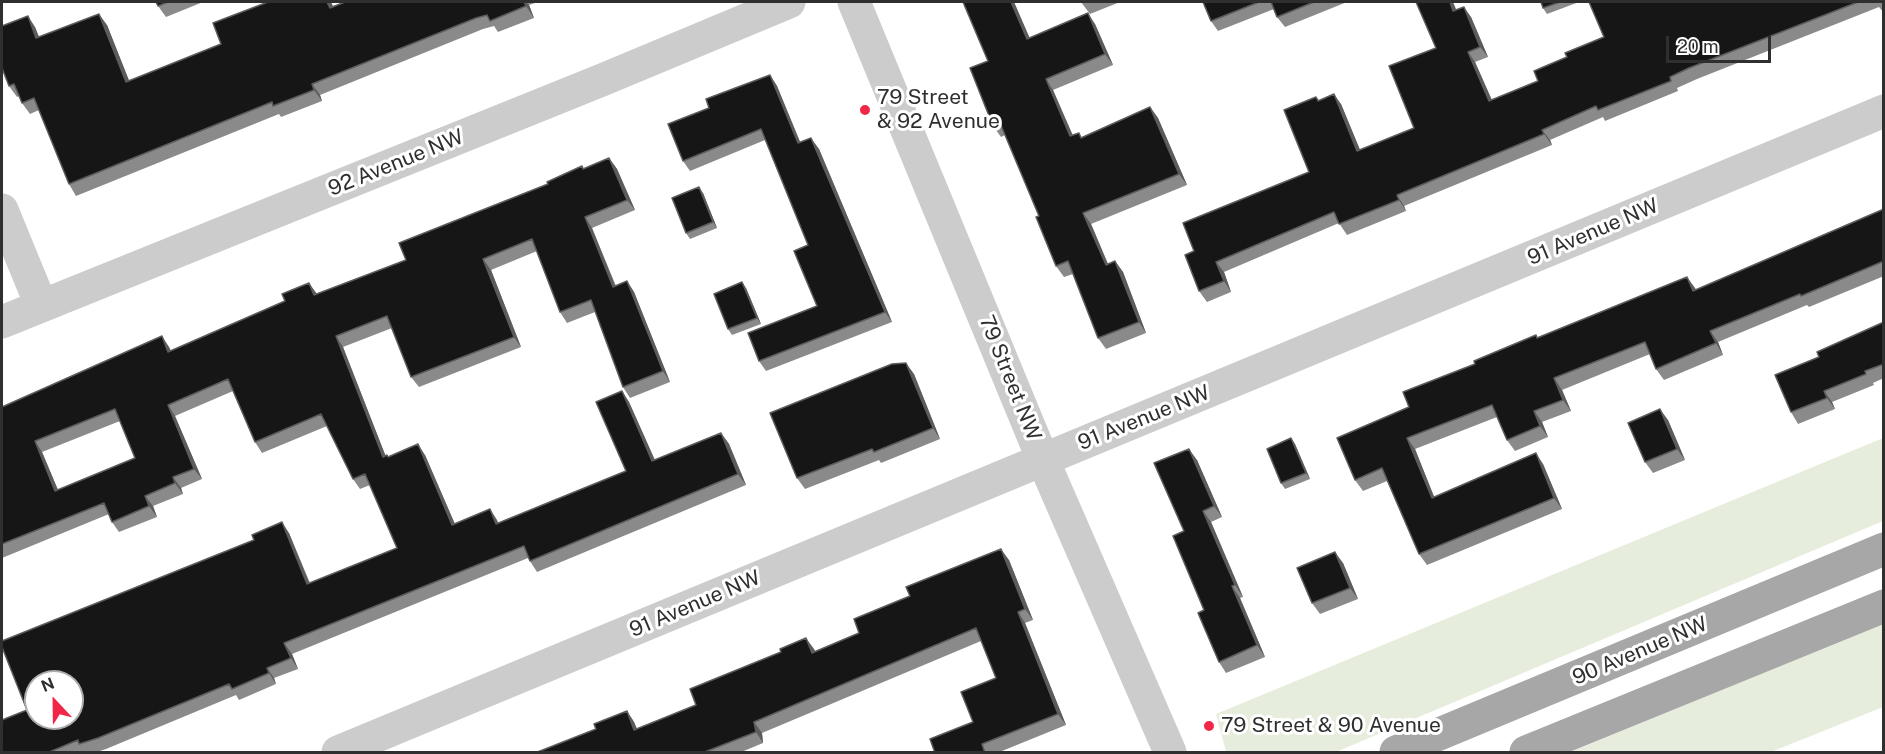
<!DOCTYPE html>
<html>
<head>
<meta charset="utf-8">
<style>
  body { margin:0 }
  #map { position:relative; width:1885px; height:754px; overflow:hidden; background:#fff; font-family:"Public Sans",sans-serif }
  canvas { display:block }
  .frame { position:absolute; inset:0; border:3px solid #2f2f2f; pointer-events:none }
  .north { position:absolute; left:24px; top:670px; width:60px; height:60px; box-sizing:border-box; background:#fff; border:2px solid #acacac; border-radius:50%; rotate:338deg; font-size:16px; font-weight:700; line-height:24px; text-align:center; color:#2f2f2f }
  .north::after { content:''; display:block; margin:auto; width:21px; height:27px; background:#f12748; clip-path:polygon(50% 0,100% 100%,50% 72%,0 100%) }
  .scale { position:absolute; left:1666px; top:36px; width:105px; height:27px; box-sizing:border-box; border:3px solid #2f2f2f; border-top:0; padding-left:8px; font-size:18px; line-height:21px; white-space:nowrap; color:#2f2f2f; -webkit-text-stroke:4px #fff; paint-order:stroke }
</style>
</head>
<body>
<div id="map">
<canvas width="1885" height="754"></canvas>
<div class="frame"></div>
<div class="north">N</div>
<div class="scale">20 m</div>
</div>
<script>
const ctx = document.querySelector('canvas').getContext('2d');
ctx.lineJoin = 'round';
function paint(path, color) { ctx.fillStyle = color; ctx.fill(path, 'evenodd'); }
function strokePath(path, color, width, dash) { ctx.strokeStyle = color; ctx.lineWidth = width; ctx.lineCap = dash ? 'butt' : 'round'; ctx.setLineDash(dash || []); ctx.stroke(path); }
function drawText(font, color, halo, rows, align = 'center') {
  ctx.font = font + ' "Public Sans",sans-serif'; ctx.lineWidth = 6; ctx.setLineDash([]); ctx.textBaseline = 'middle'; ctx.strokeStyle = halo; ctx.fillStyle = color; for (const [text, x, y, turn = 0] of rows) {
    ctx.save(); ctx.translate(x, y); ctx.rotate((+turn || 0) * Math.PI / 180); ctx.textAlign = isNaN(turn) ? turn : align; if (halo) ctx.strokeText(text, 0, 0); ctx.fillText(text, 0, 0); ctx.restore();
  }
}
paint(new Path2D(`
  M1883,438V521L1336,752H1226L1216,714Z
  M1883,623V707L1771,752H1571Z`), '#e7eddc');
strokePath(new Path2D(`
  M854,2L1043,460L1170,752
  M2,210L41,305
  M2,322L602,80L789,2
  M338,752L1884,111`), '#ccc', 33);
strokePath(new Path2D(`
  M1396,752L1884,549
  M1526,752L1884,606`), '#a7a7a7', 33);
paint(new Path2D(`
  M156,2H203L166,17L158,6Z
  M268,2H331L333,6L345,2H538L529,5L534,18L498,32L494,26L483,29L320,95L322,101L281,117L279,114L76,196L69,184L39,110L30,114L22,103L19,96L17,97L9,86L35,27L39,37L107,25L129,81L221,44Z
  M963,2H1014L1029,38L1095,24L1113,65L1053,90L1072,135L1082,137L1150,107L1158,118L1187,185L1091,224L1108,264L1115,261L1123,272L1146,333L1106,349L1098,338L1073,274L1064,277L1056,266L1039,216L1005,135L1001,137L993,126L988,61Z
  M1081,2H1120L1090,14Z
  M1203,2H1347L1285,27L1277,17L1274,9L1218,31L1211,21Z
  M1541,2H1579L1547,14L1543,8Z
  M1589,2H1884V13L1879,7L1697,79L1677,88L1678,91L1605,121L1603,117L1550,140L1552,145L1404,206L1406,211L1347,235L1339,223L1224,272L1231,292L1207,302L1199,291L1194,251L1309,172L1316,97L1319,100L1341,104L1360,150L1414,128L1436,48L1456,10L1471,17L1488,57L1475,62L1492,100L1538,81L1567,57L1604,37Z
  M770,75L777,86L800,142L819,149L892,322L766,371L759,361L817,306L808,245L765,140L690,171L683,161L709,108Z
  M609,158L617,169L635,210L592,228L616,286L627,281L634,292L670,382L630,398L623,387L595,312L567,323L560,312L537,251L491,270L521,347L419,387L411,377L392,328L343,347L385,455L388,457L425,455L455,524L490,509L498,523L626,471L622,391L629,402L655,460L721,433L729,444L746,485L537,572L528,558L292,654L298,669L274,678L276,684L239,700L236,695L106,749L94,753H85L84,751L82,753H2L27,710L289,533L310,583L397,548L370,485L360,489L353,479L327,426L262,453L255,442L233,391L175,416L202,479L181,488L183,494L153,506L157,517L119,532L112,522L109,514L2,558V407L169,347L171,351L285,301L309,283L316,294L406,260L548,184L582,166L584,169ZM120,421L135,458L58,490L42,452Z
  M703,193L717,228L690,239L686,233Z
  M1884,209V276L1809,307L1807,305L1718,342L1723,355L1664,380L1656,369L1650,354L1562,390L1571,411L1542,422L1548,437L1515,451L1507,440L1497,417L1415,449L1434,497L1543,464L1562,509L1427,565L1419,554L1387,481L1363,491L1355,480L1409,407L1536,335L1538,338L1695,288L1696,290Z
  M746,288L761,324L732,335L728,329Z
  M1884,322V378L1873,383L1874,385L1832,402L1835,409L1798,424L1791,412L1819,357Z
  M914,374L940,439L881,463L879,460L805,489L797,478Z
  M1668,420L1685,460L1653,473L1645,462Z
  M1291,438L1295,444L1310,479L1285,489L1281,483Z
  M1197,460L1222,517L1211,522L1243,597L1240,598L1265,657L1226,673L1219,662L1184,531Z
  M1009,560L1033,620L1025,623L1066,725L997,753H935L973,722L996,678L981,641L762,733L763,743L739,753H535L596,729L627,711L634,722L637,729L696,705L814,649L815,651L859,633Z
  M1343,563L1358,599L1320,614L1312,603Z`), '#8a8a8a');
paint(new Path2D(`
  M327,2H331L338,19L330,8Z
  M524,2H526L529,5L534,18L526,6Z
  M1011,2H1014L1035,50L1027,39Z
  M1450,2H1453L1461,21L1453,11Z
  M1464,7L1471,17L1488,57L1480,47Z
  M1088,13L1095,24L1113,65L1105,54Z
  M99,14L107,25L134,93L126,82Z
  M28,16L35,27L44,50L36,38Z
  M1468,52L1475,62L1497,112L1489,101Z
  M770,75L777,86L805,154L798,143Z
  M1046,79L1053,90L1078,147L1070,136Z
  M312,84L320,95L322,101L314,90Z
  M1334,94L1341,104L1365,162L1357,151Z
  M1150,107L1158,118L1187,185L1179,174Z
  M1542,130L1550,140L1552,145L1544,134Z
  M811,138L819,149L892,322L885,312Z
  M609,158L617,169L635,210L627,200Z
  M699,187L703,193L717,228L713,222Z
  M1397,195L1404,206L1406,211L1399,200Z
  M1083,213L1091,224L1113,276L1106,265Z
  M585,217L592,228L620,298L613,287Z
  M483,259L491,270L521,347L514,337Z
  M1115,261L1123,272L1146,333L1139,322Z
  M1216,262L1224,272L1231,292L1224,281Z
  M1687,277L1695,288L1701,302L1693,291Z
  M627,281L634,292L670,382L663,371Z
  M742,282L746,288L761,324L757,318Z
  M309,283L317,294L314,295Z
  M1710,331L1718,342L1723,355L1716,343Z
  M162,336L169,347L176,363L168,352Z
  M336,336L343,347L390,467L383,457Z
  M906,363L914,374L940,439L933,428Z
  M1554,378L1562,390L1571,411L1563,400Z
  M622,391L629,402L660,472L652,461Z
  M1824,391L1832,402L1835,409L1827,398Z
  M168,405L175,416L202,479L194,469Z
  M1660,409L1668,420L1685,460L1677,449Z
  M1534,411L1542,422L1548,437L1540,426Z
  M721,433L729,444L746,485L738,474Z
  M1291,438L1295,444L1310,479L1306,473Z
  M1407,438L1415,449L1439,509L1432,498Z
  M35,441L42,452L63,502L55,491Z
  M418,444L425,455L460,536L452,525Z
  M1189,449L1197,460L1222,517L1214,506Z
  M1536,453L1543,464L1562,509L1554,498Z
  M173,477L181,488L183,494L175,483Z
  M145,496L153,506L157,517L149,506Z
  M490,509L497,520L503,535L496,524Z
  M1203,511L1211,522L1243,597L1235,585Z
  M282,522L289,533L314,595L307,584Z
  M1001,549L1009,560L1033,620L1025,609Z
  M1335,552L1343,563L1358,599L1350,588Z
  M1232,586L1240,598L1265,657L1257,645Z
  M1018,612L1025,623L1066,725L1058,714Z
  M806,638L814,649L820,664L812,653Z
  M284,643L292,654L298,669L291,658Z
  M267,668L274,678L276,684L269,673Z
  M627,711L634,722L642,741L634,730Z
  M754,722L762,733L763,743L756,732Z`), '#5c5c5c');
const building = new Path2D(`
  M156,2H168L158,6Z
  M268,2H327L330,8L345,2H524L526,6L490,21L487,15L476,18L312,84L314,90L273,106L272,102L69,184L34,98L22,103L14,84L9,86L2,68V26L28,16L36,38L99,14L126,82L221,44L213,23Z
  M963,2H1011L1027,39L1088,13L1105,54L1046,79L1070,136L1079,133L1081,138L1150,107L1179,174L1083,213L1106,265L1115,261L1139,322L1098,338L1068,261L1056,266L1036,217L1039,216L1000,123L993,126L970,68L988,61Z
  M1203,2H1259L1211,21Z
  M1271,2H1314L1277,17Z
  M1416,2H1450L1453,11L1464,7L1480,47L1468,52L1489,101L1538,81L1534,71L1567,57L1565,53L1604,37L1589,2H1858L1689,68L1670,77L1671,81L1598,110L1596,106L1542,130L1544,134L1397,195L1399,200L1339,224L1334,212L1216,262L1224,281L1199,291L1185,255L1194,251L1183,223L1309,172L1284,110L1316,97L1318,101L1334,94L1357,151L1414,128L1389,66L1436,48Z
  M1541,2H1560L1543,8Z
  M770,75L798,143L811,138L885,312L759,361L748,333L817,306L794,251L808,245L761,129L683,161L668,124L709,108L706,99Z
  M609,158L627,200L585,217L613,287L627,281L663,371L623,387L591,300L560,312L532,239L483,259L514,337L411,377L387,316L336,336L383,457L387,455L388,457L418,444L452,525L490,509L496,524L626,471L596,402L622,391L652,461L721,433L738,474L530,561L524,546L284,643L291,658L267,668L269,673L232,689L229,684L98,738L79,744L78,740L47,753H2V720L27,710L2,647V641L254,540L252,535L282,522L307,584L397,548L365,474L353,479L321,414L255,442L228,379L168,405L194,469L173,477L175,483L145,496L149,506L112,522L104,503L2,544V407L162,336L168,352L285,301L282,294L309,283L314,295L406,260L399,243L548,184L547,182L582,166L583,169ZM115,409L135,458L55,491L35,441ZM36,682H72V718H36Z
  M699,187L713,222L686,233L672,198Z
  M1884,209V261L1801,296L1800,294L1710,331L1716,343L1656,369L1645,342L1554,378L1563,400L1534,411L1540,426L1507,440L1492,405L1407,438L1432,498L1536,453L1554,498L1419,554L1382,468L1355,480L1337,438L1409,407L1403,392L1475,364L1474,361L1536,335L1537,338L1687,277L1693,291Z
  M742,282L757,318L728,329L714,294Z
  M1884,322V364L1865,371L1866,374L1824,391L1827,398L1791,412L1775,375L1819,357L1817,352Z
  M906,363L933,428L874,452L872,449L797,478L770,413L892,364Z
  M1660,409L1677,449L1645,462L1628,423Z
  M1291,438L1306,473L1281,483L1267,449Z
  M1189,449L1214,506L1203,511L1235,585L1232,586L1257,645L1219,662L1198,613L1204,610L1173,536L1184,531L1154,463Z
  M1001,549L1025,609L1018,612L1058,714L982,744L985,753H935L930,739L973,722L961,692L996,678L976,628L754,722L756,732L702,753H535L596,729L594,724L627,711L634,730L696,705L690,689L781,652L780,649L806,638L812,653L859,633L854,619L910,596L906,587Z
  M1335,552L1350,588L1312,603L1297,568Z`);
paint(building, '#161616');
strokePath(building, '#5c5c5c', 1.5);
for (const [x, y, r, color] of [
  [865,110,6,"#f12748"],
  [1209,726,6,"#f12748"]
]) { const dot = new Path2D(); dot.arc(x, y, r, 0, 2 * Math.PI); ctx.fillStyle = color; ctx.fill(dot); strokePath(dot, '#fff', 2); }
drawText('21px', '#2f2f2f', '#fff', [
  ["79 Street",877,98],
  ["& 92 Avenue",877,122],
  ["79 Street & 90 Avenue",1221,726]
], 'left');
drawText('21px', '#2f2f2f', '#fff', [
  ["92 Avenue NW",396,163,-22],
  ["91 Avenue NW",1593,232,-23],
  ["79 Street NW",1010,378,68],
  ["91 Avenue NW",1144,418,-22],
  ["91 Avenue NW",695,604,-23],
  ["90 Avenue NW",1640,651,-23]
]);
</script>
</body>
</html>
